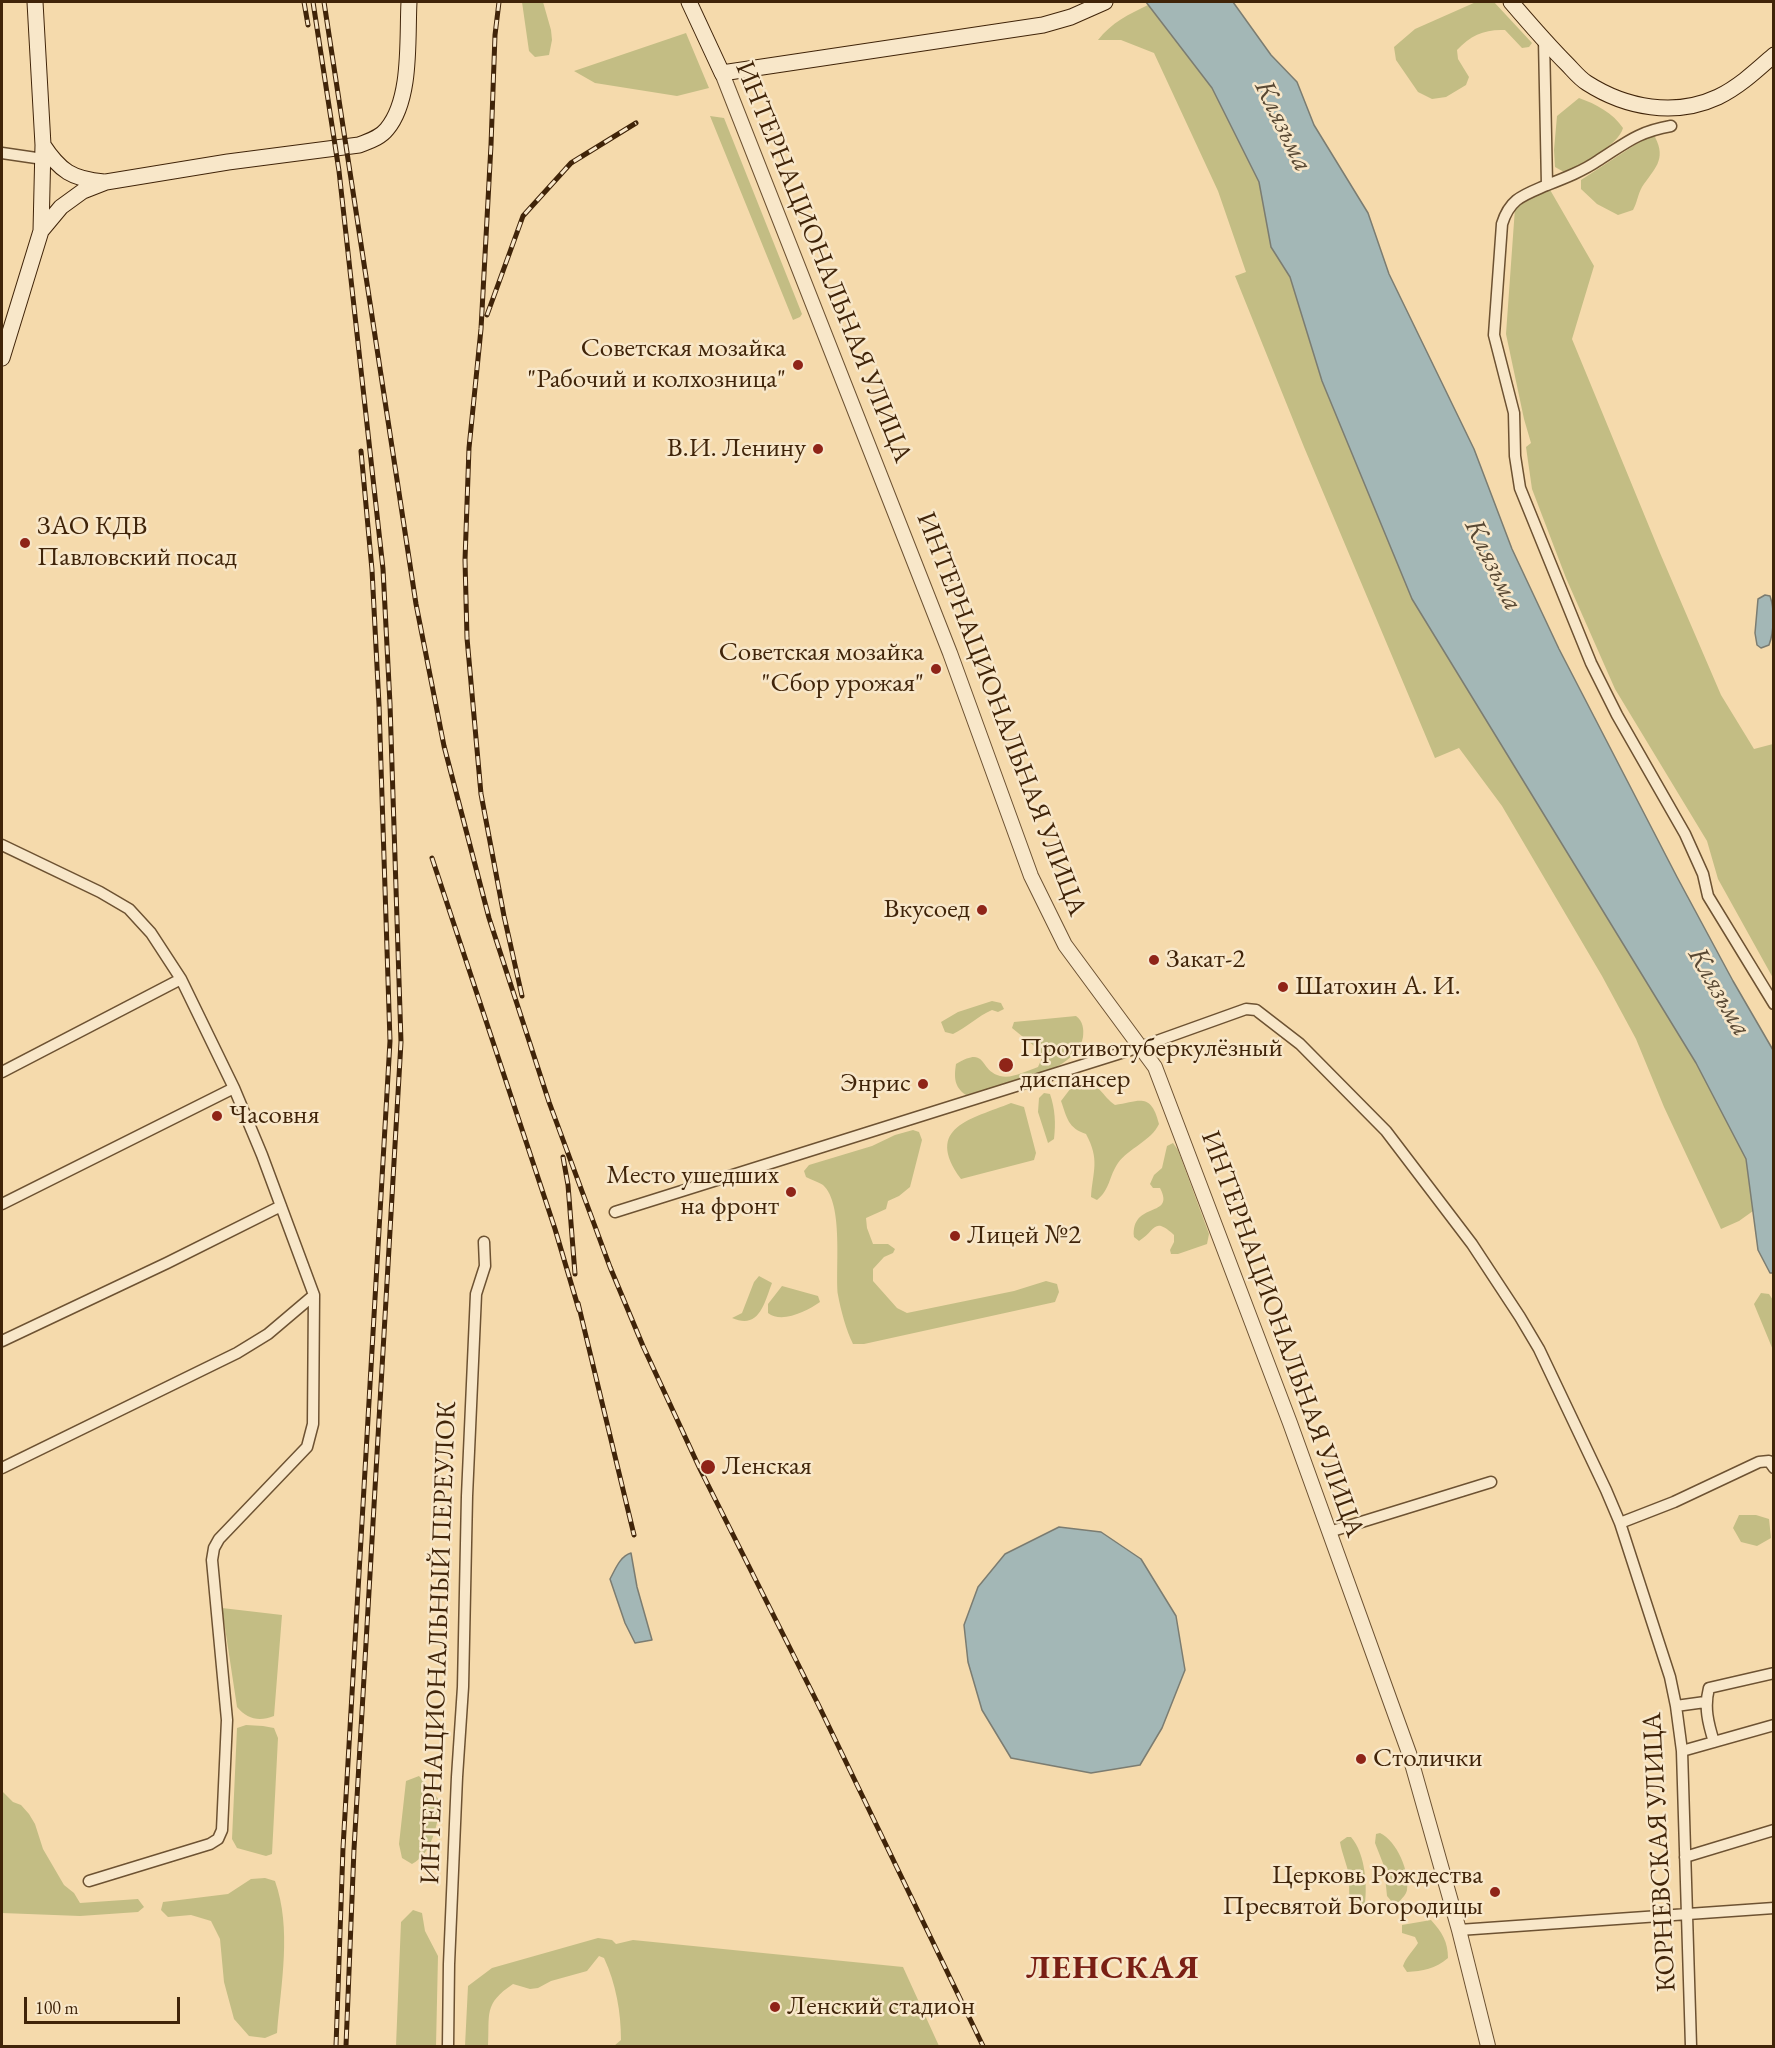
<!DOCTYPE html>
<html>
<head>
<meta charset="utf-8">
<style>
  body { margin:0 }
  #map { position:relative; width:1775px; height:2048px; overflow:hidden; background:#f5daac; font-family:"EB Garamond",serif }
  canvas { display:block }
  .frame { position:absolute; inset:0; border:3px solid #402409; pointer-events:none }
  .scale { position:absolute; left:24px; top:1997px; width:156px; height:27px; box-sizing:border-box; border:3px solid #402409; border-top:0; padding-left:8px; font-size:18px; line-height:21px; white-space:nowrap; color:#402409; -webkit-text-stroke:4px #f8e7c9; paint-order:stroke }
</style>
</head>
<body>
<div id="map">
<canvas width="1775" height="2048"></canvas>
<div class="frame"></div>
<div class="scale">100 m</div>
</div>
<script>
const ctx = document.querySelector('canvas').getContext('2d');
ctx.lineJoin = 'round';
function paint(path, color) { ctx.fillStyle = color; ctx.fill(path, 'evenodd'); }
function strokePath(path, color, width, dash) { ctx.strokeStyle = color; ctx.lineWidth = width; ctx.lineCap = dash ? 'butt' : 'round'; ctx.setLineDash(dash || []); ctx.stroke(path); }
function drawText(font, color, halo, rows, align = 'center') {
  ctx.font = font + ' "EB Garamond",serif'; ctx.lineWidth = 5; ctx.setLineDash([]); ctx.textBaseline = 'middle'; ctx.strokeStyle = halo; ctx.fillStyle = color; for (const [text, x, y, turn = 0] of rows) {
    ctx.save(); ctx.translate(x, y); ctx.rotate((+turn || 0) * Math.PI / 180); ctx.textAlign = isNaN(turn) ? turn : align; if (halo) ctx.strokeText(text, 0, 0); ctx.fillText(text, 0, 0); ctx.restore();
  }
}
paint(new Path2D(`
  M522,2H543L551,30L552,40L549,55L535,57L529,51Z
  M1476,2H1494L1532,43L1529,47L1522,48L1505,30C1485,29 1471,35 1457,50L1458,59L1469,77L1466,85L1446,97L1432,99L1418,92L1396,60L1394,47L1415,29Z
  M1148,5L1212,88L1259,182L1271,247L1290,277L1322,381L1412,599L1696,1063L1746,1159L1753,1211L1739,1221L1721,1229L1664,1107L1636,1039L1602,976L1502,806L1459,748L1435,758L1304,447L1235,276L1246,272L1218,191L1154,53L1121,40H1098C1111,23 1129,14 1148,5Z
  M686,33L709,88L677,96L595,83L574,71Z
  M1579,98C1596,104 1613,113 1623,128C1618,146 1580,165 1564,172L1555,167L1554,150L1557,116Z
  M710,116L724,118L802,314L800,317L793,320Z
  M1647,137H1655C1667,160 1654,169 1642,187C1638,194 1637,203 1633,210L1618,215L1597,204L1581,189V180Z
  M1549,188L1594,266L1572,339L1660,553L1721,695L1754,749L1773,744V978L1718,879L1707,841L1615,689L1566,578L1532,489L1526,447L1531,443L1524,419L1506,334L1515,208Z
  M992,1001L1001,1003L1004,1009L998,1012L992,1010C978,1016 967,1027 953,1034L945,1032L941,1022L958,1012Z
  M1076,1016C1083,1021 1084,1029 1083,1037C1076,1075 997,1086 966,1095C954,1087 954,1077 956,1064C988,1045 978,1070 1000,1076C1012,1079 1026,1071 1038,1067L1042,1058L1039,1050L1012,1028L1014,1022Z
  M1083,1079C1099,1083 1102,1096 1115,1105C1140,1101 1151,1092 1159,1124C1151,1141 1129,1148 1118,1163C1109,1176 1110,1190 1097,1200L1091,1197C1093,1170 1100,1160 1086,1134C1068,1128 1067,1118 1061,1101L1077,1080Z
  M1044,1093L1050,1094C1055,1109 1056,1123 1054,1139L1048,1143L1038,1112L1039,1098Z
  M1011,1103L1024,1107L1036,1153L1034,1160L961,1179C923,1127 972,1119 1011,1103Z
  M913,1130L919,1132L922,1140L910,1187L899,1196L888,1201L886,1209L866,1218L867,1228L873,1244H888L895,1249L893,1253L884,1257L873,1269V1281L897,1308L907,1313L1014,1291L1046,1281L1057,1284L1059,1292L1055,1302L864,1344H853C846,1330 841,1311 838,1295C835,1269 844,1204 823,1185C819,1182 811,1180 806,1177L804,1171L809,1165L872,1146L895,1135Z
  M1173,1143L1178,1150L1209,1234L1207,1244L1178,1254H1171L1170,1250L1174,1242V1235C1153,1216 1156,1231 1139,1241L1134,1237C1131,1200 1176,1219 1160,1188H1153L1150,1184L1154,1175L1162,1168L1167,1146Z
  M759,1276L772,1283C764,1304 759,1330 732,1318L742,1313L754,1282Z
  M782,1286L818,1296L820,1302C807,1311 782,1324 768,1313V1304Z
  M1761,1293L1769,1294L1773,1300V1350L1754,1304Z
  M1739,1515H1756L1769,1519L1771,1538L1757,1546L1741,1542L1733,1528Z
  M222,1608L282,1615L274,1716C259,1722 247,1719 237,1707Z
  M246,1725L263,1726L274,1728L278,1738L272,1854L266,1856L237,1848L232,1839L237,1728Z
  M419,1776L441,1802C437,1824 433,1853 412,1864L402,1858L399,1844L406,1781Z
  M2,1791L13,1802L21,1805L29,1814L35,1824L43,1849L64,1885L74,1893L80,1903L138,1899L144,1907L138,1912L80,1916L2,1913Z
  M1380,1833C1397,1841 1410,1872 1407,1890C1406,1895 1402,1898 1399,1902L1393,1903L1387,1896L1384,1866L1375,1843L1376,1834Z
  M1347,1837H1351C1366,1854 1368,1889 1364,1910L1359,1912L1354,1911C1347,1899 1350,1889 1349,1876C1347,1864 1342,1854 1340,1842Z
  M265,1878L275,1881C292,1929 281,1983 277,2033L265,2038L249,2036L234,2019L224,1982L220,1939L211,1921L191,1915L168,1917L161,1910L163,1902L228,1894L251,1879Z
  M413,1910L422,1913L425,1931L438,1956L436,2046H396L401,1922Z
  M1431,1920C1442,1932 1448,1942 1448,1958C1435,1969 1423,1971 1407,1972L1403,1966C1406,1957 1413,1951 1418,1943L1415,1937L1402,1933V1925Z
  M598,1938L612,1940L616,1944L633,1940L903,1967L939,2046H614L621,2040C621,2012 616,1984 604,1958L599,1956L587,1971L551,1981L538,1988L530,1989L513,1984C483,2004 490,2014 488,2046H465L468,1986L492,1968Z`), '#c3bd84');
const water = new Path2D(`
  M1146,2H1233L1271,55L1297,82L1314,125L1368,213L1389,274L1474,449L1512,549L1559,649L1677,877L1733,981L1773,1050V1273H1770L1758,1250L1746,1159L1696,1063L1412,599L1322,381L1290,277L1271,247L1259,182L1212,88Z
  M1765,595L1770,596C1775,610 1774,632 1769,645L1761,648L1757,645L1755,633L1758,599Z
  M1059,1527L1101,1532L1141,1559L1176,1616L1185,1670L1162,1728L1140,1765L1091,1773L1011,1758L982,1710L968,1662L964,1625L978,1587L1005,1554Z
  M631,1553L637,1587L652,1640L635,1643L625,1623L610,1579C615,1570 620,1556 631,1553Z`);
paint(water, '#a3b7b6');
strokePath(water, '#7b7c71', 1.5);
const minor = new Path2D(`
  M1544,40L1547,185C1524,195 1510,198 1502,224L1494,335L1514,413L1515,456L1520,488L1591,663L1617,715L1685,834L1703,874L1708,896L1774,1004
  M2,153L43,159
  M1547,185C1565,178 1583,171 1599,160C1626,143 1637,132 1671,126
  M2,845L100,892L129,909L151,933L181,979L234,1088L262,1155L314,1295L313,1424L307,1447L219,1539L214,1548L212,1560L227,1720L222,1830L218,1839L210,1844L89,1881
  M2,1072L181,979
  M2,1204L234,1088
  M615,1212L1140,1047L1246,1009L1256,1010L1300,1044L1386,1131L1472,1244L1520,1317L1539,1349L1606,1490L1620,1523L1670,1677L1676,1706L1682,1751L1691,2046
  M2,1341L167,1263L281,1206
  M2,1468L237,1353L268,1334L314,1295
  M1620,1523L1674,1502L1759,1462L1769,1461L1774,1468
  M1329,1532L1491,1482
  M1676,1706L1705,1702
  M1714,1742C1708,1723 1704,1707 1709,1688L1774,1673
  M1682,1751L1774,1725
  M1685,1857L1774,1830
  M1459,1930L1774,1908
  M448,2046L449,1964L457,1777L463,1687L467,1496L476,1294L485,1266L484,1242`);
const tertiary = new Path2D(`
  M722,73L950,653L1031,876L1065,945L1155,1067L1290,1423L1409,1753L1459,1930L1488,2046`);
const secondary = new Path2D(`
  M689,2L722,73L1043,25L1071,17L1105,2
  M1511,2C1529,23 1547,44 1567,64C1573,70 1579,78 1587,83C1626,108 1675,117 1718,97C1739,87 1757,70 1774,55
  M43,145C60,171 72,179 104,182
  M41,231L61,207L83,191L106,182L228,162L359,145C369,141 380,138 387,129C412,99 407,39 409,2
  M2,358L41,231L43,145L35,2`);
strokePath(minor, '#6d5232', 13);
strokePath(tertiary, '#6d5232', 16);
strokePath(secondary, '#402409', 17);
strokePath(minor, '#f8e7c9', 10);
strokePath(tertiary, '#f8e7c9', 14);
strokePath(secondary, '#f8e7c9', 15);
const rail = new Path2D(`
  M304,2L308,25
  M313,2L339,171L383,569L390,704L401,1042L354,1849L346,2046
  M324,2L416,604L444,746L489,918L549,1102L610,1267L643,1346L700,1469L818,1704L983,2046
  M499,2L495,35L491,145L481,329L469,448L465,560L467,638L481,794L504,916L522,996
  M487,315L523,216L571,163L636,123
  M432,858L555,1229L579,1310
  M563,1157L568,1185L575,1274
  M578,1303L634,1535
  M336,2046L343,1848L390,1041L379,705L372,570L361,451`);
strokePath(rail, '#402409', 5);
strokePath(rail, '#f8e7c9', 3, [9]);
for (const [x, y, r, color] of [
  [798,365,6,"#8f2418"],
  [818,449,6,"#8f2418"],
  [25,543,6,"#8f2418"],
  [936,669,6,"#8f2418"],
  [982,910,6,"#8f2418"],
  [1154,960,6,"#8f2418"],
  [1283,987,6,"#8f2418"],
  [1006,1065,8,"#8f2418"],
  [923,1084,6,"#8f2418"],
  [217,1116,6,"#8f2418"],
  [791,1192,6,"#8f2418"],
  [955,1236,6,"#8f2418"],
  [708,1467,8,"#8f2418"],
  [1361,1759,6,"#8f2418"],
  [1495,1892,6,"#8f2418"],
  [775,2007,6,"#8f2418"]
]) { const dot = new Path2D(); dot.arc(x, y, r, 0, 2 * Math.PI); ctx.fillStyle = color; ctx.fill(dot); strokePath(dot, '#f8e7c9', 2); }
drawText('27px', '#402409', '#f8e7c9', [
  ["ИНТЕРНАЦИОНАЛЬНАЯ УЛИЦА",823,262,68],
  ["ИНТЕРНАЦИОНАЛЬНАЯ УЛИЦА",1001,714,69],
  ["ИНТЕРНАЦИОНАЛЬНАЯ УЛИЦА",1282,1334,70],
  ["ИНТЕРНАЦИОНАЛЬНЫЙ ПЕРЕУЛОК",439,1643,-88],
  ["КОРНЕВСКАЯ УЛИЦА",1660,1852,-93]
]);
drawText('27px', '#402409', '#f8e7c9', [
  ["Советская мозайка",786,349,"right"],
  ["\"Рабочий и колхозница\"",786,380,"right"],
  ["В.И. Ленину",806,449,"right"],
  ["ЗАО КДВ",37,527],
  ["Павловский посад",37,558],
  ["Советская мозайка",924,653,"right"],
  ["\"Сбор урожая\"",924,684,"right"],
  ["Вкусоед",970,910,"right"],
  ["Закат-2",1166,960],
  ["Шатохин А. И.",1295,987],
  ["Противотуберкулёзный",1020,1049],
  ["диспансер",1020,1080],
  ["Энрис",911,1084,"right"],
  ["Часовня",229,1116],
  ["Место ушедших",779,1176,"right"],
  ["на фронт",779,1207,"right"],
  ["Лицей №2",967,1236],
  ["Ленская",722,1467],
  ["Столички",1373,1759],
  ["Церковь Рождества",1483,1876,"right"],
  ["Пресвятой Богородицы",1483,1907,"right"],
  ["Ленский стадион",787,2007]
], 'left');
drawText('italic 28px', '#594934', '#f8e7c9', [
  ["Клязьма",1283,126,64],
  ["Клязьма",1493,565,64],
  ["Клязьма",1719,992,60]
]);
ctx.letterSpacing = '1.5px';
drawText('bold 33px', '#7a1f14', '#f8e7c9', [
  ["ЛЕНСКАЯ",1113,1969]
]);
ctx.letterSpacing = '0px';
</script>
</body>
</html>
